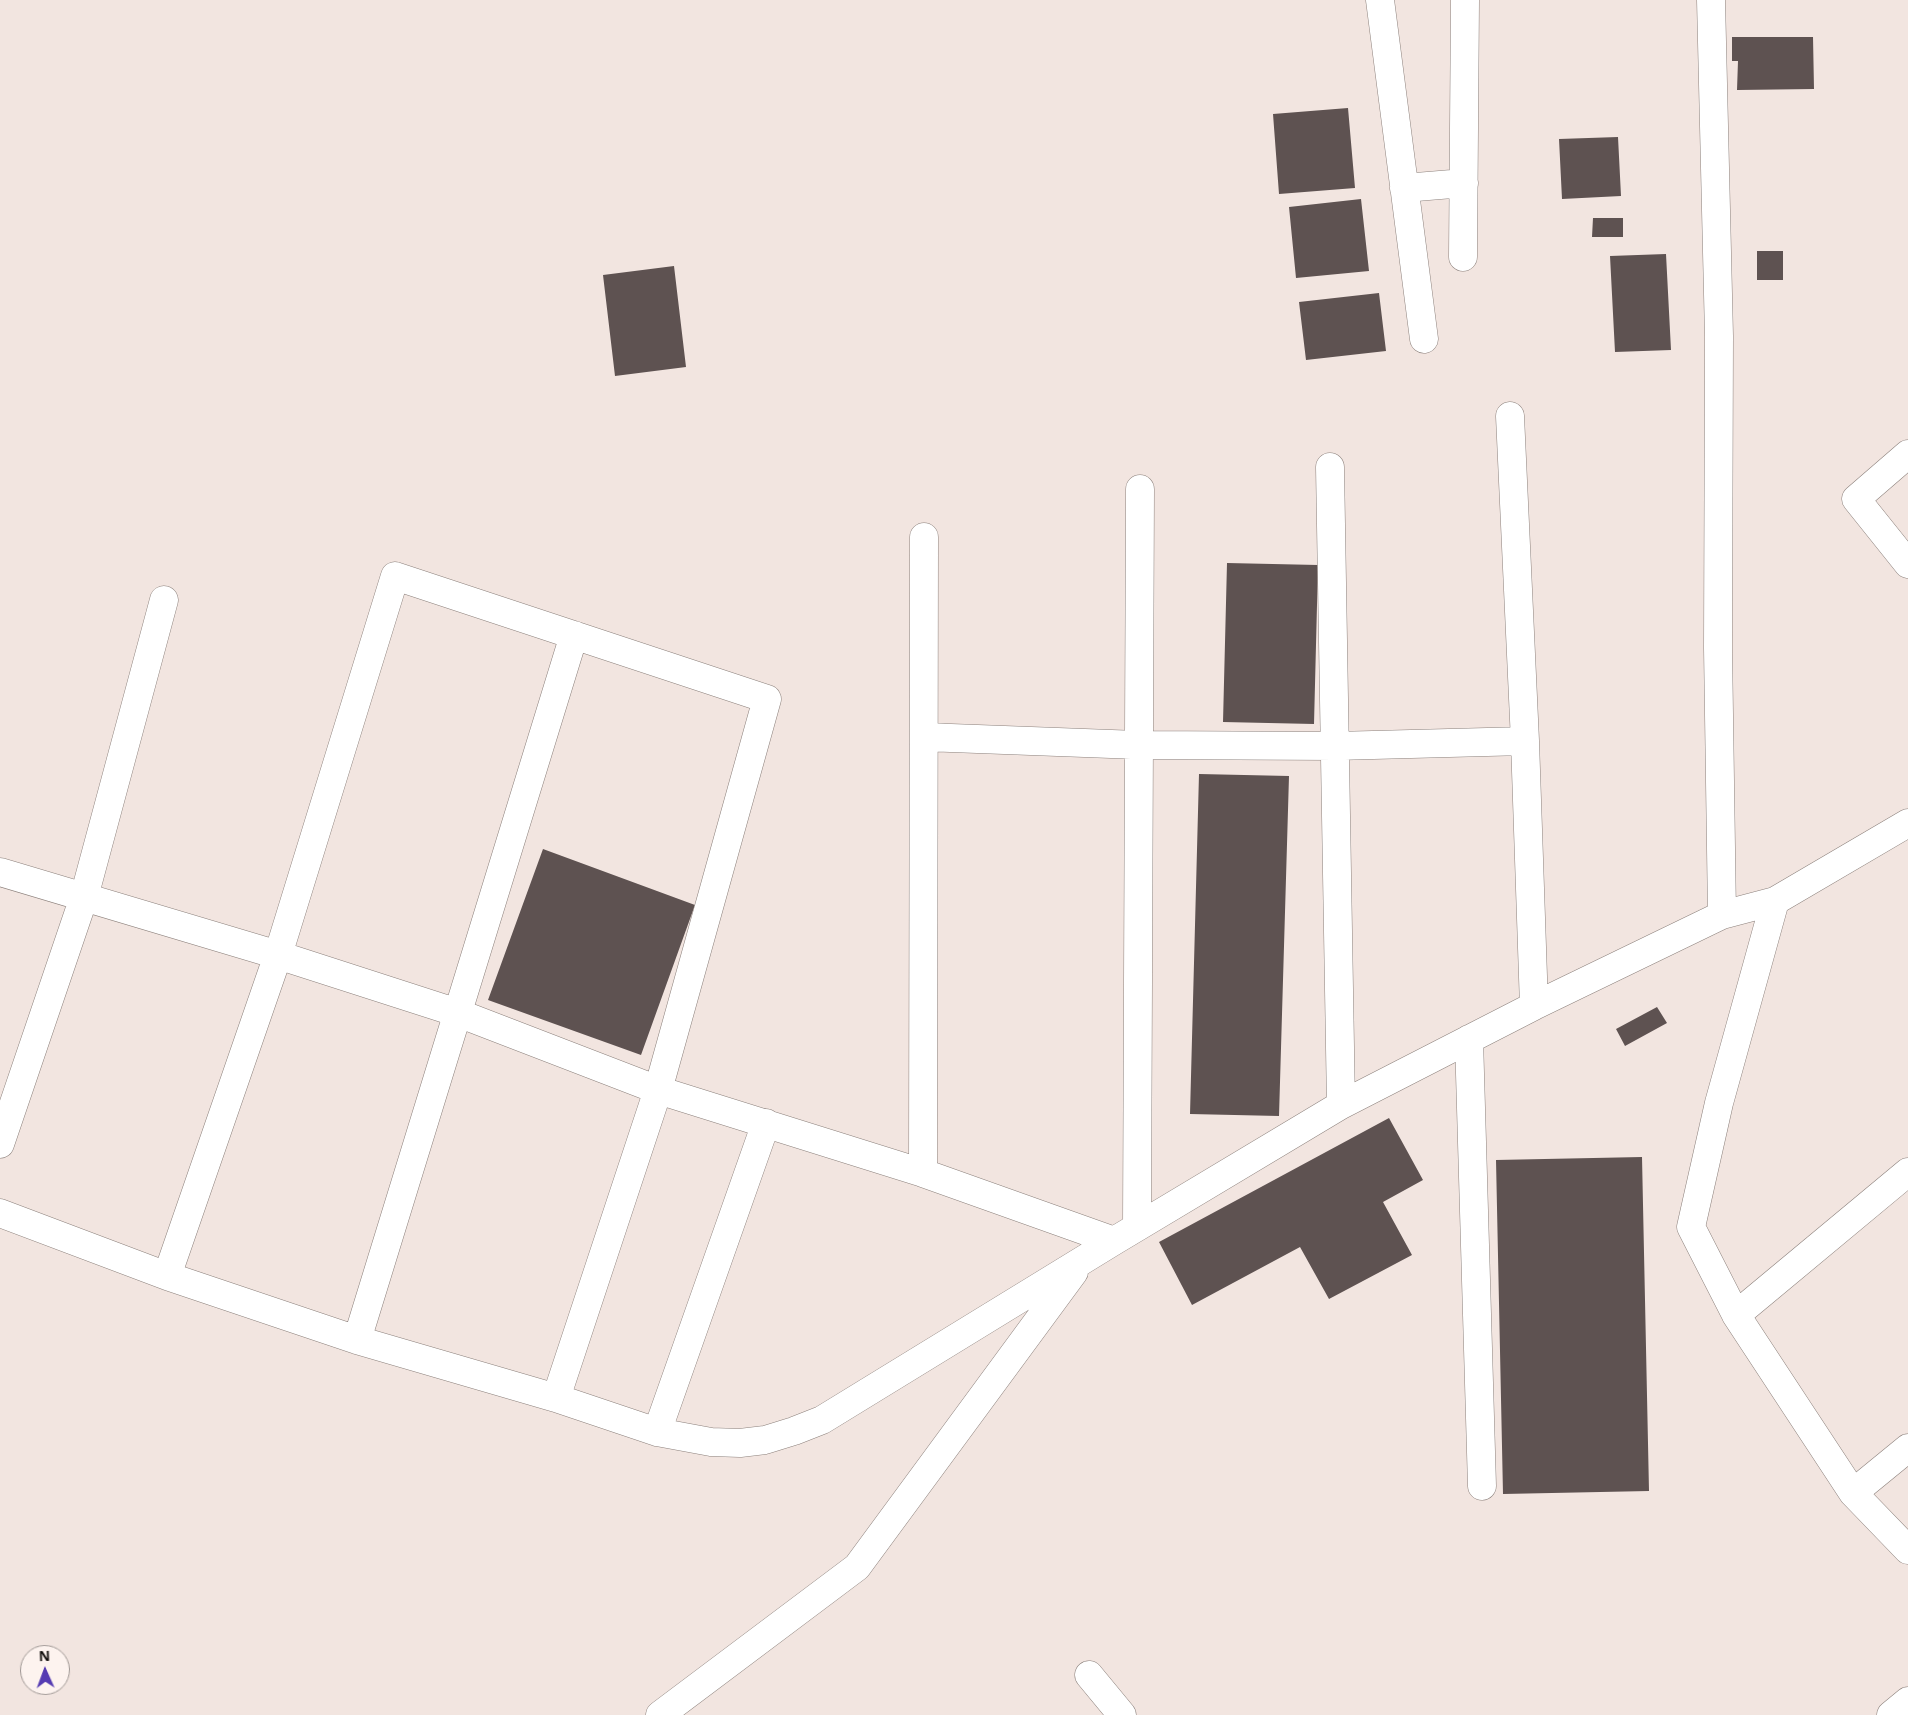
<!DOCTYPE html>
<html>
<head>
<meta charset="utf-8">
<style>
  body { margin:0 }
  #map { position:relative; width:1908px; height:1715px; overflow:hidden; background:#f2e5e0; font-family:"Open Sans",sans-serif }
  canvas { display:block }
  .north { position:absolute; left:20px; top:1645px; width:50px; height:50px; box-sizing:border-box; background:#fdf3ef; border:1px solid #9f9794; border-radius:50%; rotate:358deg; font-size:14px; font-weight:700; line-height:20px; text-align:center; color:#120e0c }
  .north::after { content:''; display:block; margin:auto; width:18px; height:22px; background:#553bb2; clip-path:polygon(50% 0,100% 100%,50% 72%,0 100%) }
</style>
</head>
<body>
<div id="map">
<canvas width="1908" height="1715"></canvas>
<div class="north">N</div>
</div>
<script>
const ctx = document.querySelector('canvas').getContext('2d');
ctx.lineJoin = 'round';
function paint(path, color) { ctx.fillStyle = color; ctx.fill(path, 'evenodd'); }
function strokePath(path, color, width, dash) { ctx.strokeStyle = color; ctx.lineWidth = width; ctx.lineCap = dash ? 'butt' : 'round'; ctx.setLineDash(dash || []); ctx.stroke(path); }
paint(new Path2D(`
  M1732,37H1813L1814,89L1737,90L1738,61H1732Z
  M1348,108L1355,188L1279,194L1273,114Z
  M1618,137L1621,196L1562,199L1559,139Z
  M1361,199L1369,271L1296,278L1289,207Z
  M1593,218H1623V237H1592Z
  M1757,251H1783V280H1757Z
  M1666,254L1671,350L1615,352L1610,256Z
  M674,266L686,367L615,376L603,275Z
  M1379,293L1386,351L1306,360L1299,302Z
  M1227,563L1318,565L1314,724L1223,722Z
  M1199,774L1289,776L1279,1116L1190,1114Z
  M543,849L695,905L641,1055L488,1000Z
  M1657,1007L1667,1023L1625,1046L1616,1029Z
  M1389,1118L1423,1180L1383,1202L1412,1255L1329,1299L1300,1247L1192,1305L1159,1242Z
  M1642,1157L1649,1491L1503,1494L1496,1160Z`), '#5e5251');
const street = new Path2D(`
  M1380,0L1424,339
  M1711,0L1719,336L1718,648L1722,915
  M1404,188L1464,183
  M1463,257L1465,0
  M1510,416L1525,741L1534,1006
  M1908,454L1856,499L1908,564
  M1330,467L1341,1105
  M924,737L1138,745L1335,746L1525,741
  M0,872L278,955L458,1013L658,1090L923,1173L1114,1241
  M1775,901L1719,1103L1691,1227L1736,1315L1853,1493L1908,1550
  M1469,1039L1482,1486
  M0,1144L84,897L164,600
  M923,1173L924,537
  M0,1213L167,1276L357,1340L556,1398L657,1432L711,1442L740,1443L765,1440L794,1431L822,1420L1114,1241L1341,1105L1534,1006L1722,915L1775,901L1908,823
  M1137,1227L1140,489
  M167,1276L278,955L395,576L767,699L658,1090L556,1398
  M1736,1315L1908,1172
  M357,1340L574,635
  M657,1432L766,1123
  M1853,1493L1908,1448
  M1089,1675L1122,1715
  M660,1715L857,1567L1074,1272
  M1891,1715L1908,1701`);
strokePath(street, '#8c817c', 29);
strokePath(street, '#fff', 28);
</script>
</body>
</html>
